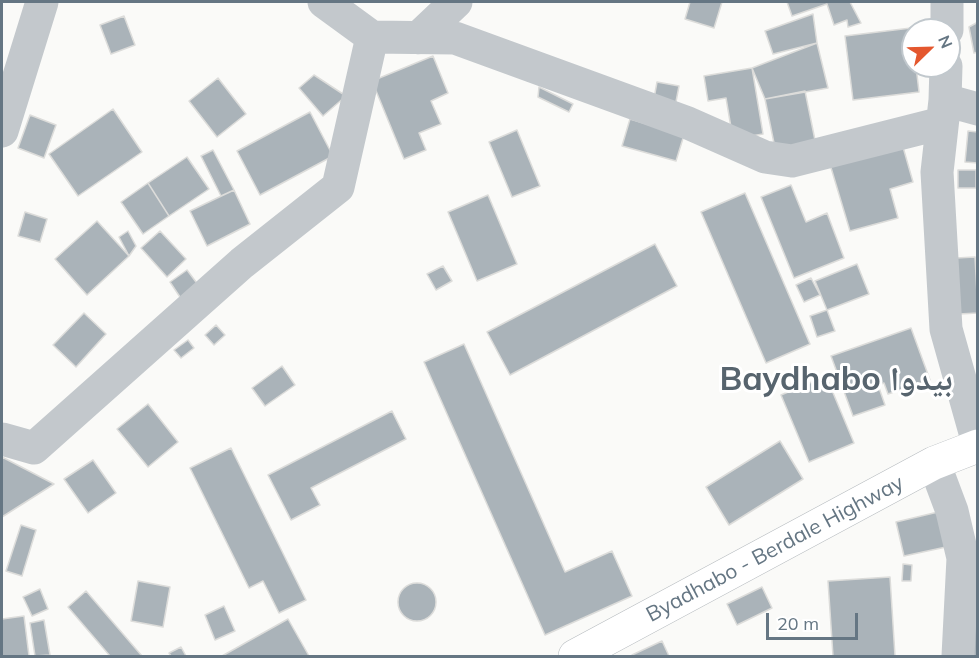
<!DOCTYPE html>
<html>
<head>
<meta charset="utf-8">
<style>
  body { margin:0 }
  #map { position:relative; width:979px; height:658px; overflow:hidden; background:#fafaf8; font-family:Mulish,sans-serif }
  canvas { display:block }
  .frame { position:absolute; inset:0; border:3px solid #657683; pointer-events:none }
  .north { position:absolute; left:901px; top:18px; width:60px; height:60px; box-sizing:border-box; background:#fff; border:2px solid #c1c8cd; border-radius:50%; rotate:67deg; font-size:16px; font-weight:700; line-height:24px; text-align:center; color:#657683 }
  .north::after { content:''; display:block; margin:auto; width:21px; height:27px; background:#e4572e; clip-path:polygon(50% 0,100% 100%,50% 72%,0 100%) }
  .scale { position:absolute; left:766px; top:613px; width:92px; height:27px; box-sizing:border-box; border:3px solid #657683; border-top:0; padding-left:8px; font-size:18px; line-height:21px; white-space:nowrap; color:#657683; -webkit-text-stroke:4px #fff; paint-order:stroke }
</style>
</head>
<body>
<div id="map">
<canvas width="979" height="658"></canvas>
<div class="frame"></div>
<div class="north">N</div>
<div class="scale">20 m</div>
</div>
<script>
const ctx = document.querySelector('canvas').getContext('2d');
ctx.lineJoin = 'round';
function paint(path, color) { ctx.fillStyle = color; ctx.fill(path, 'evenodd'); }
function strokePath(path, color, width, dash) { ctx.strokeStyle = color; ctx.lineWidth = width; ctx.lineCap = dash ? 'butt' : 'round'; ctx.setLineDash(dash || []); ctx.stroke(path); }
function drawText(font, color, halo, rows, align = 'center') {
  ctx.font = font + ' Mulish,"Noto Naskh Arabic",sans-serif'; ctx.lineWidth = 6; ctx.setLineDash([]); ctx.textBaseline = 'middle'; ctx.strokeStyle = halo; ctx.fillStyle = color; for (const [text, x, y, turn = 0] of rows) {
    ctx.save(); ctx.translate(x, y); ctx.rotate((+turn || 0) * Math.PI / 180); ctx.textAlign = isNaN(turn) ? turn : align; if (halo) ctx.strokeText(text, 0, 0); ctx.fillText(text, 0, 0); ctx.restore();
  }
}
const building = new Path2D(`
  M690,2H722L714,28L685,19Z
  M787,2H850L861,23L848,27L847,20L834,25L827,4L792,16Z
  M813,14L817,43L773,54L765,31Z
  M124,16L135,45L111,54L100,25Z
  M978,22V52L974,53L969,27Z
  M911,28L913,66H916L919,92L853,100L845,36Z
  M817,43L828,88L765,99L752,68Z
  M433,56L448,93L431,101L441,124L419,133L426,150L404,159L372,81Z
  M752,68L763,134L733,139L726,98L708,101L704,76Z
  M314,75L346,96L323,116L299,88Z
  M218,78L246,114L217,137L189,101Z
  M657,82L679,86L675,107L653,104Z
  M539,87L573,104L569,112L538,97Z
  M805,91L816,145L776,153L765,99Z
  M113,109L142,152L78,196L49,154Z
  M310,112L333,156L260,195L237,151Z
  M30,115L56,125L44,158L18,148Z
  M630,119L684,135L676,161L622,146Z
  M517,130L540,186L512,197L489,142Z
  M968,131L978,132V163L965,162Z
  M901,140L913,182L890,189L898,218L850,231L829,161Z
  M213,150L234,190L221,196L201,156Z
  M187,157L209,189L169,216L148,183Z
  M958,170H976V188H958Z
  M148,183L169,216L143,234L121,202Z
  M791,185L806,222L827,213L844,258L794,278L761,197Z
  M234,190L250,224L207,246L190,211Z
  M745,193L810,344L766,363L701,212Z
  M488,195L517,264L477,281L448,212Z
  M25,212L47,219L40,242L18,236Z
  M97,221L129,256L87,295L55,259Z
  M128,231L136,246L129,256L119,237Z
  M160,231L186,259L167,277L141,248Z
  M655,244L677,286L510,375L487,332Z
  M975,257L978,313L959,314L956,258Z
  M857,264L869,294L827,310L815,281Z
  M443,266L452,281L436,290L427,274Z
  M187,270L199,286L182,300L170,282Z
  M811,278L820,295L804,302L796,285Z
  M827,310L835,331L817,337L810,316Z
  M84,313L106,334L76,367L53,345Z
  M216,325L225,335L214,345L205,335Z
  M911,328L930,380L888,394L884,383L878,385L885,405L853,416L831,356Z
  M188,340L194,348L181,358L174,350Z
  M464,344L565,572L612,551L632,596L545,635L424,362Z
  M282,366L295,385L265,406L252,388Z
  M826,376L854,443L809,462L781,395Z
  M148,404L178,442L148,467L117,429Z
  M392,411L406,439L311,488L320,505L291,520L268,475Z
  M780,441L803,479L729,525L706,487Z
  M231,448L306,600L279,613L263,581L249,588L190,468Z
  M2,457L54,484L2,517Z
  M93,460L116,493L88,513L64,479Z
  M938,512L946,547L904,556L896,522Z
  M21,525L36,530L22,576L6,571Z
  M903,564L912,565L911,581H902Z
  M890,577L895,656H833L828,581Z
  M138,581L170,587L163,627L131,621Z
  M398 602a19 19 0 1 1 38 0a19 19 0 1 1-38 0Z
  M762,587L772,608L737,625L727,604Z
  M40,589L48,609L32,616L23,597Z
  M86,591L142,656H110L68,607Z
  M224,606L235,631L215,640L205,615Z
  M24,616L29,656H2V619Z
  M288,619L309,656H222Z
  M44,620L50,655L35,656L30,623Z
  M978,620V656H972L967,621Z
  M662,641L669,656H633L632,655Z
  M181,647L186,656H171L169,653Z`);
paint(building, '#aab3b9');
strokePath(building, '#dcdcda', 1.5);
const primary = new Path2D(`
  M575,656L934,463L978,446`);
strokePath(primary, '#b5babe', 34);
strokePath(new Path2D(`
  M324,2L372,37L455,38L688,123L765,157L792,161L942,123
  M947,30V2
  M418,38L456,2
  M946,66L945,100L937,172L946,329L978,443
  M945,100L978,109
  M2,131L42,2
  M2,439L34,448L242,263L338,187L372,37
  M934,463L952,511L963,558L958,656`), '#c3c8cc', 33);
strokePath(primary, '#fff', 33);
drawText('21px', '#657683', '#fff', [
  ["Byadhabo - Berdale Highway",775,549,-28]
]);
drawText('bold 33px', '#57646e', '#fff', [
  ["Baydhabo بيدوا",836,380]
]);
</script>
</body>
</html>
